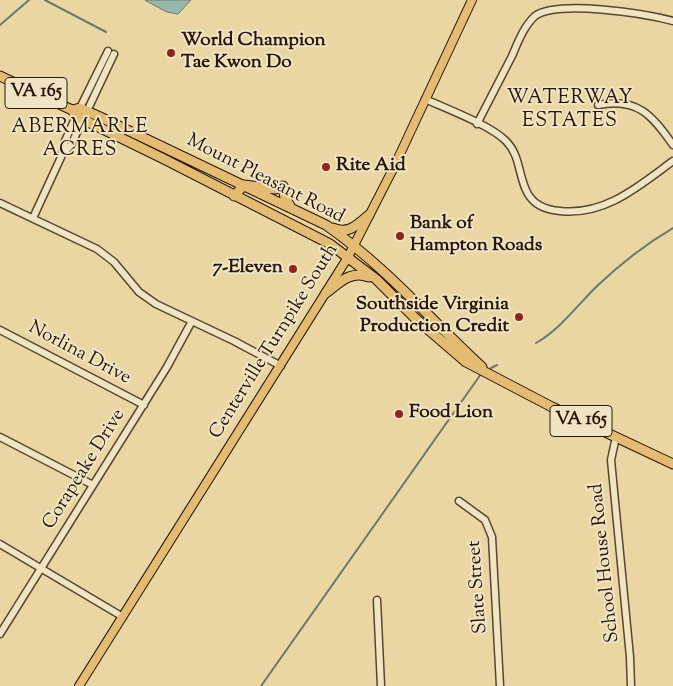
<!DOCTYPE html>
<html>
<head>
<meta charset="utf-8">
<style>
  body { margin:0 }
  canvas { display:block; background:#e9d6a3 }
</style>
</head>
<body>
<canvas width="673" height="686"></canvas>
<script>
const ctx = document.querySelector('canvas').getContext('2d');
ctx.lineJoin = 'round';
function paint(path, color) { ctx.fillStyle = color; ctx.fill(path, 'evenodd'); }
function strokePath(path, color, width, dash) { ctx.strokeStyle = color; ctx.lineWidth = width; ctx.lineCap = dash ? 'butt' : 'round'; ctx.setLineDash(dash || []); ctx.stroke(path); }
function drawText(font, color, halo, rows, align = 'center') {
  ctx.font = font + ' "Sorts Mill Goudy",serif'; ctx.lineWidth = 4; ctx.setLineDash([]); ctx.textBaseline = 'middle'; ctx.strokeStyle = halo; ctx.fillStyle = color; for (const [text, x, y, turn = 0] of rows) {
    ctx.save(); ctx.translate(x, y); ctx.rotate((+turn || 0) * Math.PI / 180); ctx.textAlign = isNaN(turn) ? turn : align; if (halo) ctx.strokeText(text, 0, 0); ctx.fillText(text, 0, 0); ctx.restore();
  }
}
const water = new Path2D(`
  M145,0H191L178,14L167,12Z`);
paint(water, '#99b7ad');
strokePath(water, '#6c776c', 1);
strokePath(new Path2D(`
  M45,0L106,32
  M0,25L29,0
  M536,343C559,330 577,306 596,287C620,264 644,245 673,228
  M491,368L497,365
  M261,686L481,374`), '#6c776c', 2);
const minor = new Path2D(`
  M425,99C447,109 490,125 506,141C521,156 518,177 528,194C535,206 547,210 560,211C605,216 639,186 673,161
  M598,105C637,97 652,115 673,145
  M477,124C489,101 500,79 512,56C518,42 524,26 535,16C558,0 643,13 673,21
  M63,154L71,145L114,54
  M0,203L97,249L114,262L139,292L156,304L234,341L281,366
  M33,218L62,155L65,141L76,116L108,51
  M0,330L144,405
  M0,437L93,485
  M616,437L611,460L630,657L631,686
  M459,501L485,520L492,537L500,686
  M0,544L123,617
  M377,600L381,686
  M0,634L167,367L192,321`);
const major = new Path2D(`
  M79,686L348,257L393,169L472,0`);
const highway = new Path2D(`
  M0,76L72,110L76,116L164,159L330,244L376,279L416,319L466,362L552,407L673,464
  M72,110L80,108L98,116L326,225C385,266 430,319 482,367
  M234,196L244,185L275,189L283,186L285,198L290,206
  M333,228C349,235 358,224 369,215
  M326,293C340,282 351,270 369,277`);
strokePath(minor, '#584630', 9);
strokePath(major, '#28160a', 10);
strokePath(highway, '#28160a', 11);
strokePath(minor, '#f1e4c3', 6);
strokePath(major, '#e4bb72', 8);
strokePath(highway, '#e4bb72', 9);
for (const [x, y, r, color] of [
  [171,53,5,"#8f2418"],
  [326,167,5,"#8f2418"],
  [400,236,5,"#8f2418"],
  [293,269,5,"#8f2418"],
  [519,317,5,"#8f2418"],
  [399,414,5,"#8f2418"]
]) { const dot = new Path2D(); dot.arc(x, y, r, 0, 2 * Math.PI); ctx.fillStyle = color; ctx.fill(dot); strokePath(dot, '#f1e4c3', 2); }
for (const [x, y, w] of [
  [36,93,62],
  [581,421,62]
]) { const box = new Path2D(); box.roundRect(x - w / 2, y - 15.5, w, 31, 4); ctx.fillStyle = '#f1e4c3'; ctx.fill(box); strokePath(box, '#28160a', 1); }
drawText('bold 18px', '#28160a', null, [
  ["VA 165",36,93],
  ["VA 165",581,421]
]);
drawText('bold 19px', '#28160a', '#f1e4c3', [
  ["World Champion",181,42],
  ["Tae Kwon Do",181,64],
  ["Rite Aid",336,167],
  ["Bank of",410,225],
  ["Hampton Roads",410,247],
  ["7-Eleven",283,269,"right"],
  ["Southside Virginia",509,306,"right"],
  ["Production Credit",509,328,"right"],
  ["Food Lion",409,414]
], 'left');
drawText('19px', '#28160a', '#f1e4c3', [
  ["Mount Pleasant Road",265,180,27],
  ["Centerville Turnpike South",275,342,-58],
  ["Norlina Drive",79,354,28],
  ["Corapeake Drive",85,470,-58],
  ["School House Road",606,563,-96],
  ["Slate Street",479,587,-94]
]);
ctx.letterSpacing = '1px';
drawText('20px', '#28160a', '#f1e4c3', [
  ["WATERWAY",570,100],
  ["ESTATES",570,123],
  ["ABERMARLE",80,129],
  ["ACRES",80,152]
]);
ctx.letterSpacing = '0px';
</script>
</body>
</html>
